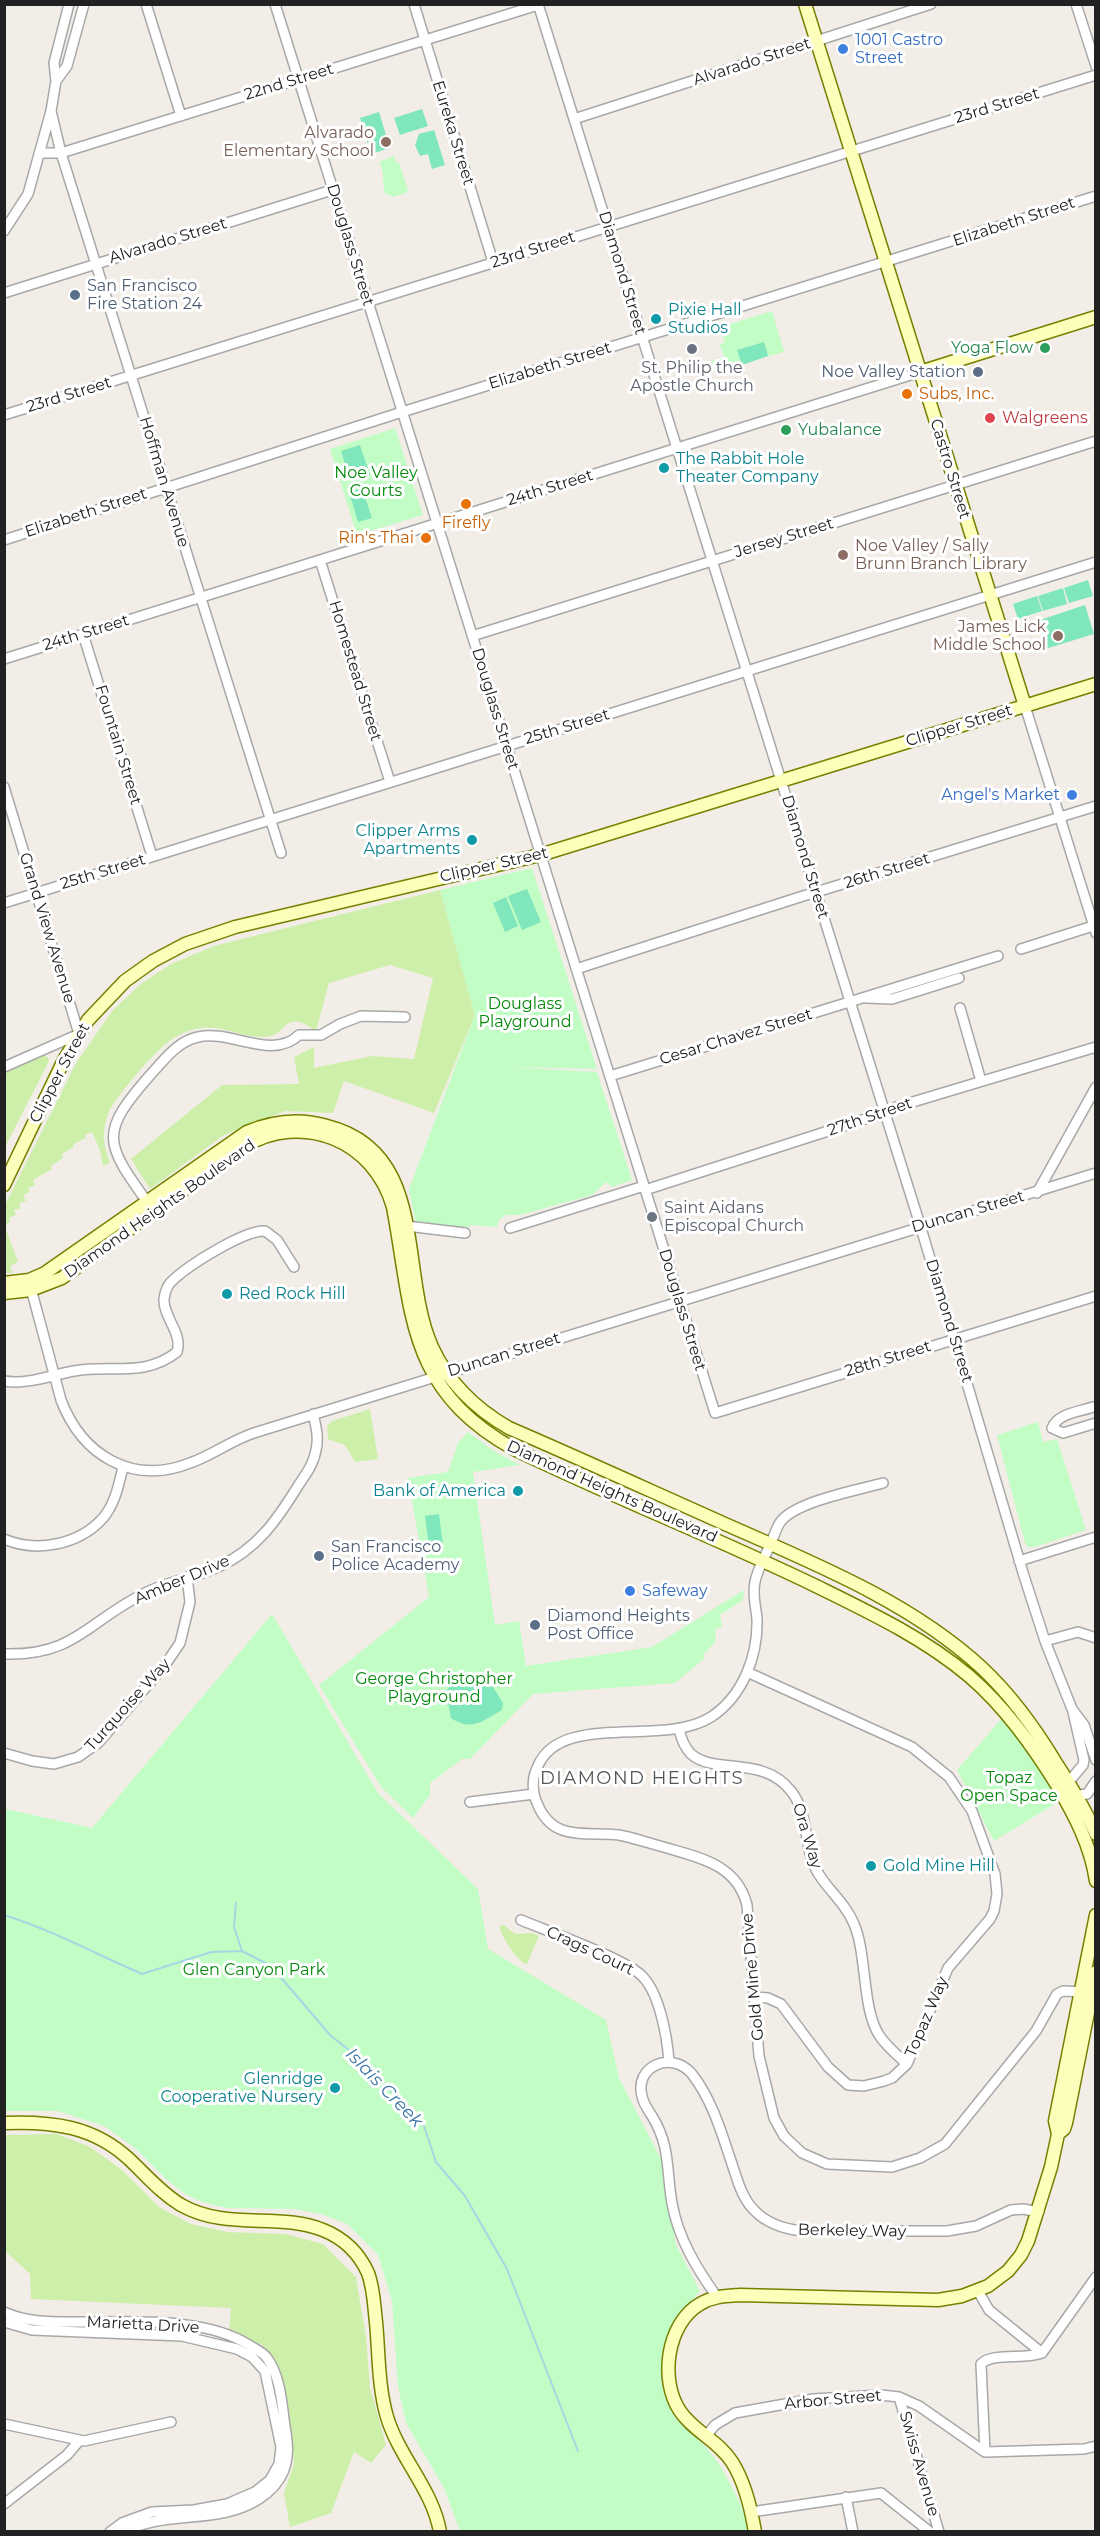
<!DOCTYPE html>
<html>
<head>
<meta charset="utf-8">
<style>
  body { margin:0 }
  #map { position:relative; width:1100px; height:2536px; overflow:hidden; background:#f2eee7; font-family:Montserrat,sans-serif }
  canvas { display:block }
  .frame { position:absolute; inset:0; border:6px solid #212121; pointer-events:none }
</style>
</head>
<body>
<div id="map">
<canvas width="1100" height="2536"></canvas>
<div class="frame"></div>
</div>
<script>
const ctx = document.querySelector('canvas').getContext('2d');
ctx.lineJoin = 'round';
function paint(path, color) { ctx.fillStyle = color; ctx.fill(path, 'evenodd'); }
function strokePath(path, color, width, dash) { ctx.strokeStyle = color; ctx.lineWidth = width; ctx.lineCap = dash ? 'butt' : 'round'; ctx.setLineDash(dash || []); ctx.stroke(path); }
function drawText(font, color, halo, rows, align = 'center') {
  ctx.font = font + ' Montserrat,sans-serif'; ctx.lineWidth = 6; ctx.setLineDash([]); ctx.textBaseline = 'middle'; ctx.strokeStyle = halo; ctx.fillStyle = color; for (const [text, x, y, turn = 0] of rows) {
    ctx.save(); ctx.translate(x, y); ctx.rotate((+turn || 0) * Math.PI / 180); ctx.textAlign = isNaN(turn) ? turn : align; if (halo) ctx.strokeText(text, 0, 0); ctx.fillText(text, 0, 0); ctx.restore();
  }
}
paint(new Path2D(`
  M440,890L475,1015L434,1113L344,1081L333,1113L285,1111L224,1135L150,1189L131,1159L222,1085L299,1084L294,1057L314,1047V1068L372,1056L414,1059L433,978L390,965L329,983L316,1031C282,1006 289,1037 264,1037C243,1038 222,1025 201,1028C188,1030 177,1035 167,1043C155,1051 112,1101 108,1114C102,1131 103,1146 110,1163L103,1166L100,1150L92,1132L85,1135L86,1138L73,1144L74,1147L62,1154L63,1158L51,1166L52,1169L33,1180L35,1185L28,1188L30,1192L23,1195L26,1201L19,1203L21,1208L14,1210L16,1215L9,1218L10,1222L5,1225L4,1207L76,1063L113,1010L142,983L171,964L214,946Z
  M45,1055L49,1059L48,1063L5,1147V1071L34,1057Z
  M5,1227L18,1262L10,1266L13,1273H5Z
  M370,1409L378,1459L355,1462L345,1445L328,1439L327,1426L332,1421Z
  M504,1925L515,1934L532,1933L539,1936L527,1964C518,1963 501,1936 499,1926Z
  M57,2134L90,2147L122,2170L159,2207L191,2224L227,2232L286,2234L323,2244L356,2277L366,2337L370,2388L386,2445L371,2463L354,2452L331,2513L290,2527L284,2493L294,2464L289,2418L278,2366L262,2345L229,2331L231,2308L31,2299L30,2274L5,2251V2135Z`), '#ceefaa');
paint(new Path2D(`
  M394,156L396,162L399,163L408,190L406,193L393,197L385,193C382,183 385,171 379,162Z
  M772,311L784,352L714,371L711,361L724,357L720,344L725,342L723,337L731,330L730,324Z
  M395,428L423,515L357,535L330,449Z
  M532,868L597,1069L507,1067L597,1072L632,1180L612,1187L606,1182L592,1195L520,1215H506L499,1220L497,1227L471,1225L464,1231L416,1223L409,1189L475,1015L440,890Z
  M1038,1422L1043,1442L1057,1439L1086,1530L1035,1547H1028L1025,1543L997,1435Z
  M468,1432L494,1451L520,1465L473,1472L495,1625L519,1621L526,1666L652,1647L744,1590L743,1600L720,1615L722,1626L715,1630L716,1641L703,1655L705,1658L675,1683L533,1694L470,1759H462L430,1783V1795L413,1818L381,1787L319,1685L429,1597L408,1478L448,1472L458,1443Z
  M272,1614L378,1793L478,1889L488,1949L606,2020L619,2078L661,2159L676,2245L700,2291C691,2302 679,2314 672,2327C665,2340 665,2354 665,2368C662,2428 689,2421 716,2460C728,2478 745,2510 749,2531H460L444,2488L406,2423L398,2387L392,2301L378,2255L347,2224L322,2214L294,2209L227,2208L202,2202L185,2194L167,2180L135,2148L104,2126L58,2111H5V1809L92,1828Z
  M1003,1717L1042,1769L1060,1801L994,1841L957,1770Z`), '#c3fdc6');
paint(new Path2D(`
  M422,109L428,126L400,135L394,118Z
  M379,112L390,148L371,154L360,118Z
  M434,130L445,165L432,169L428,154L420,156L415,145L419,134Z
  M764,342L768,356L742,365L737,350Z
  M360,445L370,475L350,481L341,451Z
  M362,488L372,518L358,522L349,492Z
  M1088,580L1093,596L1069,603L1064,588Z
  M1063,588L1067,604L1043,611L1038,596Z
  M1037,596L1042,611L1018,619L1013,604Z
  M1085,605L1094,634L1045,649L1037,621Z
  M527,889L541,922L522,930L508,896Z
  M506,897L518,926L505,932L493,903Z
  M439,1514L443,1545L429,1547L425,1516Z
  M484,1673L503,1703L502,1710C482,1721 472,1732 451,1718L446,1692C456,1676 466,1674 484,1673Z`), '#80e6bb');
strokePath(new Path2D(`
  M236,1903L234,1927L242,1951
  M4,1915C52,1930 96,1954 142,1974L211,1952L242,1951L271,1966L331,2036L362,2060L424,2126L436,2162L465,2196L507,2269L578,2451`), '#a5d6e2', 2);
const street = new Path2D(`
  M146,4L181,116
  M275,4L715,1413L1096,1296
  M414,4L493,262
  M538,4L921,1228L1024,1576L1045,1641L1072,1709L1084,1725L1096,1760
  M1076,4L1096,66
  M56,81L67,66L84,4
  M51,111L61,153L281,853
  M574,119L931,4
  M39,153H61L538,5
  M4,231L28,194L51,111L56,81L54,63L69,4
  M4,293L332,190
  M4,415L1096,75
  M4,540L402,412L1096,196
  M320,560L390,782
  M83,634L152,856
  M472,636L1096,441
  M4,659L920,372
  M1025,706L1096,933
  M4,787L79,1034L4,1067
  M4,903L1096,562
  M1021,949L1096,925
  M576,969L800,897L1096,806
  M866,998L892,999L959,978
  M960,1008L981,1081
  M610,1076L998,956
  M645,1190L884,1113L896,1107L1096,1047
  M1037,1193L1096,1087
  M150,1206C104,1142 98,1134 152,1073C165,1059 178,1041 198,1037C230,1029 272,1061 299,1035H321L340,1024L361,1016L405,1017
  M407,1226L465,1233
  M510,1228L644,1186
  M30,1285L61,1400C82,1455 132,1486 190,1463C213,1455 233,1439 257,1432L1096,1173
  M4,1381C28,1385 51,1375 74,1371C111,1364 144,1378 177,1352C183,1333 163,1317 164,1299C165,1292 167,1286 171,1282C187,1266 244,1230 265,1231L277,1240L294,1267
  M1093,1407C1079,1412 1058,1413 1052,1428L1063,1433L1096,1423
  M883,1483C857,1490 799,1501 782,1520C776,1526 774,1538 770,1545C765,1557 757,1570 755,1582C752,1594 756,1607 757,1619C758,1656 743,1696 711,1717C663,1748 559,1710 537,1768C532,1778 532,1792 537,1803C553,1843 586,1831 619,1835C635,1838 651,1844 667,1848C701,1858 737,1865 747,1905L759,2056L774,2118L784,2136L802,2153L827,2164L892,2167L920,2158L945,2144L1036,2031L1057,1994L1063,1991L1085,1992
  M4,1539C36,1553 79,1545 103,1518C115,1504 119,1484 123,1467
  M1019,1561L1096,1537
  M1045,1641L1078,1632L1096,1638
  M4,1654C75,1656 87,1622 143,1594C167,1581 195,1578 220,1566C257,1549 277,1520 298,1486C305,1475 314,1464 316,1450C319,1438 316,1426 313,1414
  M747,1672L912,1747L949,1777L972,1811L995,1874L997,1894L994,1911L990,1919L948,1968L907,2064L892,2078L884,2081L864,2086L848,2085L828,2067L781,2004L768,1998L755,1997
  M679,1729C681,1738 684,1747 691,1754C715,1775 763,1755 791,1791C807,1811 804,1836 812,1860C820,1885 844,1899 854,1924C867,1954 862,2009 879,2035C886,2046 897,2055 907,2064
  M4,1753L32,1761L54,1764L78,1757L98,1743L165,1665L180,1643L190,1602L187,1577
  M1066,1785L1083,1765L1084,1760L1073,1712
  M1072,1796L1087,1794L1096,1781
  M470,1802L534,1794
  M521,1920C547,1931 627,1959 643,1977C660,1995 667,2037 669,2061
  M978,2291L989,2310L1042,2353
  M717,2297C697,2269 678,2238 672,2203C666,2170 671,2147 652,2116C648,2110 643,2103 642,2096C634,2066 672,2050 692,2074C712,2100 721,2131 731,2161C737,2178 741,2197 754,2210C767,2224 784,2229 802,2231H947L976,2226L1011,2210L1023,2209L1039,2212
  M4,2312C26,2322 48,2322 71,2322C126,2323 201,2315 249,2345C255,2349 263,2352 267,2358C282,2378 282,2410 286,2433C291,2462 284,2482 259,2499C217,2526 166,2509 124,2532
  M4,2322L32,2330L182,2336L237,2349L252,2357L265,2371L281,2447L279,2464L270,2480L255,2492L227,2504L194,2510L152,2512L122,2523L110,2532
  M1042,2353L1096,2277
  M899,2397L939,2532
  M4,2424L84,2441L171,2422
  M707,2435L715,2425L735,2413L813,2399L881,2395L899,2397L919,2406L985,2452L1084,2449L1096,2446
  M985,2452L981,2364C992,2352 1026,2360 1042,2353
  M846,2497L853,2532
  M4,2504L67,2455L79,2441
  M751,2512L881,2493L930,2532`);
const secondary = new Path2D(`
  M805,4L1025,706
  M920,372L1096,317
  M4,1185L64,1060L88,1020L125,981L153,961L185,944L235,927L540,855L1096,684
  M4,1283L29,1280L45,1273L247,1132C273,1121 300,1118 327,1126C430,1152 398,1272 432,1347C448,1382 476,1409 509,1428C581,1459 653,1492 725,1524C813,1563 909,1601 981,1667C1011,1695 1035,1728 1056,1763C1071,1786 1085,1809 1096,1834
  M4,1293L31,1290L62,1278L243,1147C302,1111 374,1140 393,1207C413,1313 406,1389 514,1449C613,1497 717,1538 816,1586C869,1612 924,1638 969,1676C1005,1707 1032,1745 1057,1785C1075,1816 1091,1846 1096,1881
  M4,2123C52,2121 94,2126 130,2160C147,2176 161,2193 181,2205C227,2231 278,2212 323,2230C343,2238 359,2253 368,2273C374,2289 374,2306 376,2322C379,2353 378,2386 387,2417C399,2457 433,2490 440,2532
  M1058,2134L1064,2129L1066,2123L1096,1972
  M755,2532C751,2508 745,2482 732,2462C719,2441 693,2431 680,2411C659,2380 667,2323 700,2304C713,2296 726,2296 740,2295L938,2300L962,2296L988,2286L1008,2271L1021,2255L1028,2241L1051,2167L1058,2134L1055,2121L1096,1915`);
strokePath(street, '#a8a8a8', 12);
strokePath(secondary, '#768000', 15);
strokePath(street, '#fff', 9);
strokePath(secondary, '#fdfeb9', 12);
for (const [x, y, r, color] of [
  [843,49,6,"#3f7fe0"],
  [386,142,6,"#8d6e63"],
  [75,295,6,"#5c6f8a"],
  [656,319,6,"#0f9aa8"],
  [1045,348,6,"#2e9e5b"],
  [692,349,6,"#6b7280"],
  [978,372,6,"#5c6f8a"],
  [907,394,6,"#e8710a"],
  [990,418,6,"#e0444e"],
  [786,430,6,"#2e9e5b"],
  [664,468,6,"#0f9aa8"],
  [466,504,6,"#e8710a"],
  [426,538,6,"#e8710a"],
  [843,555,6,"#8d6e63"],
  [1058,636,6,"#8d6e63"],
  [1072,795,6,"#3f7fe0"],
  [472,840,6,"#0f9aa8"],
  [652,1217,6,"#6b7280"],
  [227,1294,6,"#0f9aa8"],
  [518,1491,6,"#0f9aa8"],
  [319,1556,6,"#5c6f8a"],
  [630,1591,6,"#3f7fe0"],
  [535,1625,6,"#5c6f8a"],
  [871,1866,6,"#0f9aa8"],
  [335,2088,6,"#0f9aa8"]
]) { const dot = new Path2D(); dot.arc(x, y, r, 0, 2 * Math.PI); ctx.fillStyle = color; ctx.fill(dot); strokePath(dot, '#fff', 2); }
drawText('16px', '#366cbe', '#fff', [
  ["1001 Castro",855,40],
  ["Street",855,58],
  ["Angel's Market",1060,795,"right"],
  ["Safeway",642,1591]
], 'left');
drawText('16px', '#212121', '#fff', [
  ["Alvarado Street",752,62,-18],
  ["22nd Street",289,82,-17],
  ["23rd Street",997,106,-17],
  ["Eureka Street",453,133,73],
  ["Elizabeth Street",1014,222,-18],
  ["Alvarado Street",168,241,-17],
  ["Douglass Street",350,245,73],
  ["23rd Street",533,250,-18],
  ["Diamond Street",622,273,73],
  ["Elizabeth Street",550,366,-17],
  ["23rd Street",69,395,-17],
  ["Castro Street",950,469,73],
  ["Hoffman Avenue",164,482,73],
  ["24th Street",550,488,-17],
  ["Elizabeth Street",86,513,-18],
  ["Jersey Street",784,538,-17],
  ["24th Street",86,633,-17],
  ["Homestead Street",355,671,73],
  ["Douglass Street",495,709,73],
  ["Clipper Street",959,726,-17],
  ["25th Street",567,727,-17],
  ["Fountain Street",118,745,73],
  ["Diamond Street",805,857,73],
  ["Clipper Street",494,865,-13],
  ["26th Street",887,871,-17],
  ["25th Street",103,872,-17],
  ["Grand View Avenue",47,928,73],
  ["Cesar Chavez Street",736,1037,-17],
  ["Clipper Street",60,1073,-62],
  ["27th Street",870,1117,-19],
  ["Diamond Heights Boulevard",160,1209,-35],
  ["Duncan Street",968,1212,-16],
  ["Douglass Street",682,1310,73],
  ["Diamond Street",949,1321,73],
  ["Duncan Street",504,1355,-17],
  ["28th Street",888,1359,-17],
  ["Diamond Heights Boulevard",612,1492,24],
  ["Amber Drive",182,1580,-23],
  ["Turquoise Way",128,1705,-48],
  ["Ora Way",807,1836,73],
  ["Crags Court",590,1951,25],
  ["Gold Mine Drive",753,1977,-95],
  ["Topaz Way",927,2017,-67],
  ["Berkeley Way",852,2231,1],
  ["Marietta Drive",143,2325,3],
  ["Arbor Street",833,2400,-5],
  ["Swiss Avenue",919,2464,74]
]);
drawText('16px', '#785e54', '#fff', [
  ["Alvarado",374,133],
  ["Elementary School",374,151],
  ["Noe Valley / Sally",855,546,"left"],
  ["Brunn Branch Library",855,564,"left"],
  ["James Lick",1046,627],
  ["Middle School",1046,645]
], 'right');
drawText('16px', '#4e5e75', '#fff', [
  ["San Francisco",87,286],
  ["Fire Station 24",87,304],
  ["Noe Valley Station",966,372,"right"],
  ["San Francisco",331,1547],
  ["Police Academy",331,1565],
  ["Diamond Heights",547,1616],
  ["Post Office",547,1634]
], 'left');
drawText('16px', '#0d838f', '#fff', [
  ["Pixie Hall",668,310],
  ["Studios",668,328],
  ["The Rabbit Hole",676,459],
  ["Theater Company",676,477],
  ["Clipper Arms",460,831,"right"],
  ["Apartments",460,849,"right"],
  ["Red Rock Hill",239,1294],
  ["Bank of America",506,1491,"right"],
  ["Gold Mine Hill",883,1866],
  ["Glenridge",323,2079,"right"],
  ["Cooperative Nursery",323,2097,"right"]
], 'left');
drawText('16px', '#27864d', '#fff', [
  ["Yoga Flow",1033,348],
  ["Yubalance",798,430,"left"]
], 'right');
drawText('16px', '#5b616d', '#fff', [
  ["St. Philip the",692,368],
  ["Apostle Church",692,386],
  ["Saint Aidans",664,1208,"left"],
  ["Episcopal Church",664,1226,"left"]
]);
drawText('16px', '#c56008', '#fff', [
  ["Subs, Inc.",919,394],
  ["Firefly",466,523,"center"],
  ["Rin's Thai",414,538,"right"]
], 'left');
drawText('16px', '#be3a42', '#fff', [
  ["Walgreens",1002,418]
], 'left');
drawText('16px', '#048a0b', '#fff', [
  ["Noe Valley",376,473],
  ["Courts",376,491],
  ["Douglass",525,1004],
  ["Playground",525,1022],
  ["George Christopher",434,1679],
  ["Playground",434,1697],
  ["Topaz",1009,1778],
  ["Open Space",1009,1796],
  ["Glen Canyon Park",254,1970]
]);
ctx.letterSpacing = '1.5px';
drawText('18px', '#545454', '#fff', [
  ["DIAMOND HEIGHTS",642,1779]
]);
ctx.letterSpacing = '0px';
drawText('italic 18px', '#4078a8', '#fff', [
  ["Islais Creek",384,2088,46]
]);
</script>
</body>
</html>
